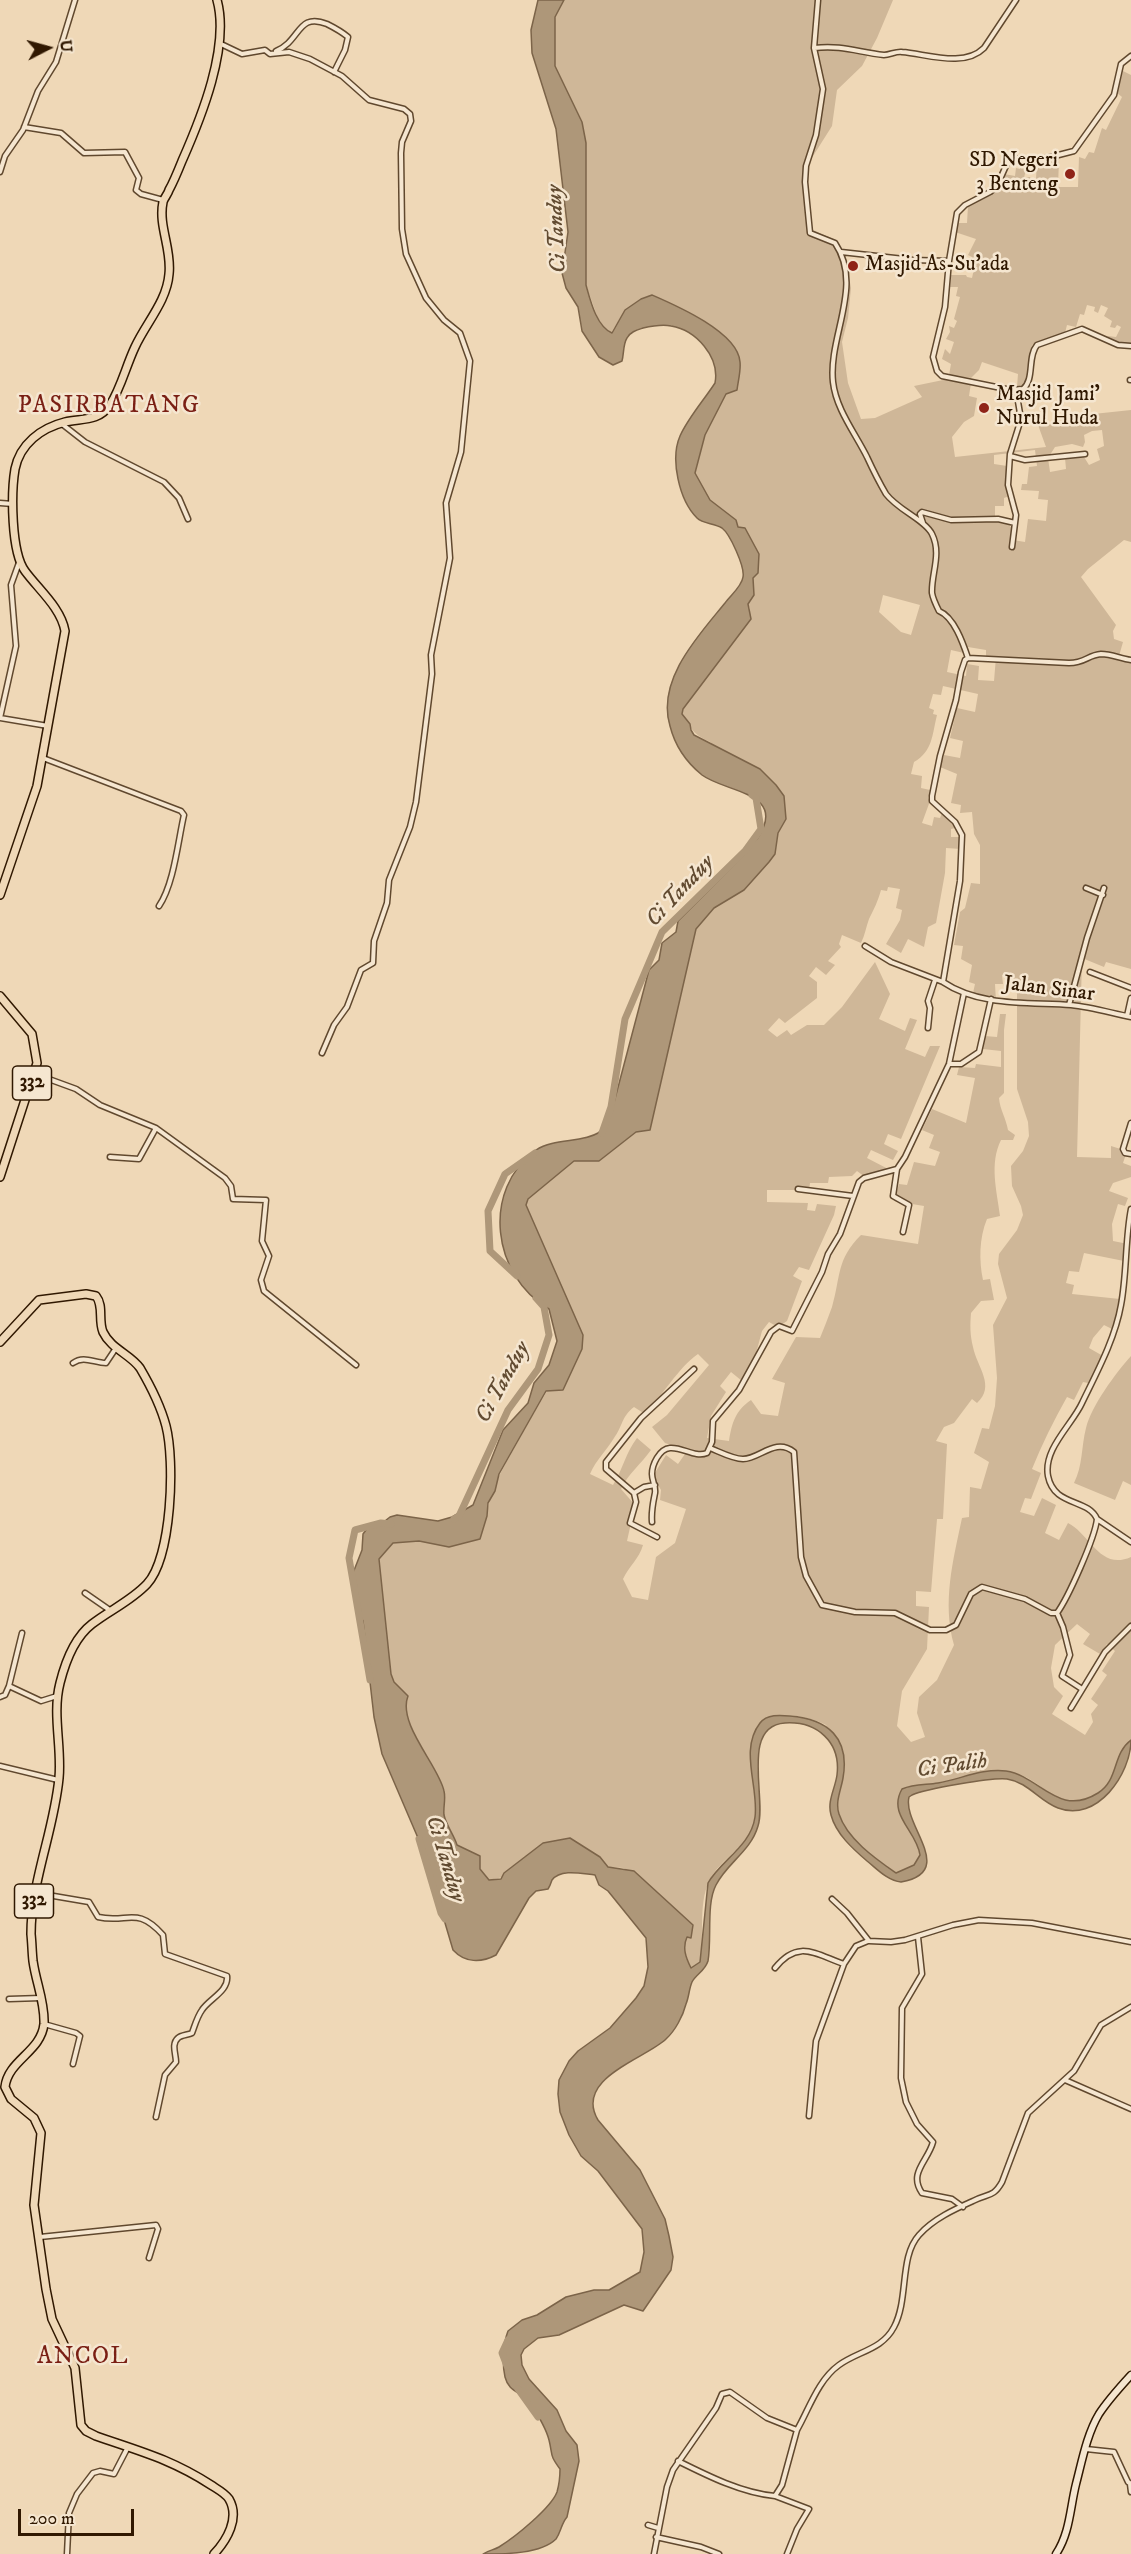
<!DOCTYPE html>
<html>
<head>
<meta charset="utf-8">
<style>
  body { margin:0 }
  #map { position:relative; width:1131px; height:2554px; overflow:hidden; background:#efd8b7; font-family:"IM FELL DW Pica",serif }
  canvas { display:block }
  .north { position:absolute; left:18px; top:18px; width:60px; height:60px; -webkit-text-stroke:4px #f5e6d0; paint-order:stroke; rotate:84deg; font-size:16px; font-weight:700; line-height:24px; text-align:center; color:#301801 }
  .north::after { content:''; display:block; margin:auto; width:21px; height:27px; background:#301801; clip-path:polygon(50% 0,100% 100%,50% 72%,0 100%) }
  .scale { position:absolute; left:18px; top:2509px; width:116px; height:27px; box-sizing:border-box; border:3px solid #301801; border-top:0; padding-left:8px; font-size:18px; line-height:21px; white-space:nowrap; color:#301801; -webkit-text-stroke:4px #f5e6d0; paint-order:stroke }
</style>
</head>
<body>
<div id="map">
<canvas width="1131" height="2554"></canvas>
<div class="north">U</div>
<div class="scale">200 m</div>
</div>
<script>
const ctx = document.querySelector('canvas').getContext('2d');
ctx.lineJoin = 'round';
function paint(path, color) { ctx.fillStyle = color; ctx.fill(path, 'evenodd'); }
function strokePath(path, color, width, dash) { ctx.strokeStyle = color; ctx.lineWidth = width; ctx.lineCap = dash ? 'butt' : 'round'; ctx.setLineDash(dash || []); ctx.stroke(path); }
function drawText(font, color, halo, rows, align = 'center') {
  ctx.font = font + ' "IM FELL DW Pica",serif'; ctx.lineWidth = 5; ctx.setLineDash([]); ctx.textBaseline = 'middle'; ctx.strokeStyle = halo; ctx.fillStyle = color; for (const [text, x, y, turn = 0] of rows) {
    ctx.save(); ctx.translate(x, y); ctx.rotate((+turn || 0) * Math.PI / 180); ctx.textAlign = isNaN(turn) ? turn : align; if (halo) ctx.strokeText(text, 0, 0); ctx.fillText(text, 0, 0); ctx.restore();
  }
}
paint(new Path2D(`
  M564,0H893L877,38L862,66L837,90L832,126L808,164L805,179L811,229L835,240L846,260L851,288L848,318L842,342L848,383L861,419L875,418L922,397L914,386L948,379L971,383L969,396L977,398L974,416L964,422L952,437L955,457L1046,447L1038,425L1063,423L1084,415L1131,410V542L1124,540L1088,569L1081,577L1116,625L1113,631L1114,639L1123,642L1119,656L1131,658V969L1106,962L1104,967L1082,958L1077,1157L1111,1158V1146L1127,1151L1123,1163L1131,1166V1177L1113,1183L1109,1191L1128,1198L1125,1206L1118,1204L1112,1224L1113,1241L1128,1244L1124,1261L1084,1253L1079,1272L1069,1271L1066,1283L1074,1285L1072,1294L1120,1299L1119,1320L1114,1330L1104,1325L1093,1338L1089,1348L1103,1356L1088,1383L1083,1382L1074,1400L1067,1397C1054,1420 1042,1444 1032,1469L1041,1473L1031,1499L1025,1498L1020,1512L1034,1516L1042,1498L1056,1505L1045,1533L1059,1540L1068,1523C1090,1534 1100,1571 1131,1557V1740C1113,1754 1118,1780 1098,1793C1058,1817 1046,1781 1015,1773C988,1766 964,1779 938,1783C928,1785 917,1785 907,1787L899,1814L916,1842L920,1855L914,1865L896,1873C876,1858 845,1839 839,1813C835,1795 848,1775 843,1758C840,1747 831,1735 826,1725C813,1718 796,1715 781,1715C732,1716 759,1789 755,1817C751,1845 725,1855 712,1876C697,1899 705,1935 700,1962L696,1967L691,1968C687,1958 682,1948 687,1937L690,1938L624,1868L608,1867L599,1857L489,1880L480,1869V1856L457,1845C454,1835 446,1826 444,1815C443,1808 446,1799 444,1791C439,1765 397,1725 408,1696L394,1682L391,1674L379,1559L393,1543L419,1541L449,1547L487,1516C489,1491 503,1468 515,1447C536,1408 558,1372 583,1335L526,1205L528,1199L574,1161H599L636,1132L650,1130L696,929L714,908L744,890L775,854L778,833L786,819L710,742C693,734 692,730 682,714L683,709L750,609L748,604L754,595L753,578L736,520L710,500L695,474L705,435L726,394L733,346L625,310L611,333L603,326L597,316L586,285V143L582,121L555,66V17ZM1102,430L1104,446L1097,449L1100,460L1089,465L1084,457L1073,453L1072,457L1065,458L1066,469L1050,472L1048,458L1055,447L1072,444L1083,447L1085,442L1084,435L1092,431ZM1035,450L1037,466L1029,467L1027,484H1022L1021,490L1039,491L1038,499L1048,500L1046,521L1028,519L1025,542L1013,540L1012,529L1008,523L995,519V506H1004V498L1009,496L1007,466L994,464V455ZM883,595L920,605L911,635L901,632L879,612ZM962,646L986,650V656L996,657L994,681L978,680L979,666L967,664L966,676L947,672L951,650L964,653ZM943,686L978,694L975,712L957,708L950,738L963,741L960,758L944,755L940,767L957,774L951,803L961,805L960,813L972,812L974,834L980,845V884L971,883L965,908L960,912L954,945L963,946L961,959L972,965L969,982L975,984L973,993L996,1002L995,984H1003L1002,975L1012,974L1017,994V1089L1028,1122L1029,1136L1023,1151L1011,1166L1012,1186L1021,1206L1023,1215L1017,1230L999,1254L998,1264L1007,1298L993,1325L997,1378L995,1406L989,1429L982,1428L974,1453L989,1462L981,1489L970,1487L969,1517L962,1518C953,1561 942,1602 954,1645L937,1680L919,1697L917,1713L925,1737L911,1742L897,1726L902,1691L927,1649L929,1607L916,1606V1591L931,1592L937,1519H943L947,1444L936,1441L944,1427L954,1423L972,1399L977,1403C996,1386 977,1367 973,1347C970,1335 970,1325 971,1313L981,1301L994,1300L990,1279L983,1280C979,1261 979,1238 987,1219L1000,1216C997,1191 989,1164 1001,1140H1013L1015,1135L1008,1130C1006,1118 1000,1110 999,1098L1004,1093V1030L1006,1014H1000L997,1037L985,1036L983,1049L1001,1051V1067L976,1064L975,1068L959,1067L957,1075L975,1078L966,1123L932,1109L922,1130L934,1135L929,1148L940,1152L935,1166L914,1162L907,1185L899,1184L894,1201L924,1206L918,1244L861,1235C836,1260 841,1276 832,1307C828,1318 824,1328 820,1338L796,1337L772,1379L785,1383L778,1416L761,1414L751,1400C735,1411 732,1423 729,1441L707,1438L711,1416L726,1392L720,1386L731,1372L742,1381L754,1361L762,1331L769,1322L778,1327L787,1321L802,1281L793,1276L799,1267L809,1270L834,1215L836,1206L817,1204L815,1211L807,1210L808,1203L767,1202V1190H809L810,1183H828L829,1177L852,1176L857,1171L865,1177L892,1171L867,1158L871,1150L893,1160L898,1151L884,1144L888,1134L901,1139L940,1046H930L925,1057L905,1049L917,1020L910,1018L905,1031L879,1019L890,994L875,962L842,1007L824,1025H807L791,1035L787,1030L777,1037L768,1030L779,1018L785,1023L817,998V982L809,976L816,967L826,975L835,965L828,961L841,947L839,944L842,935L861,943C865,935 866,927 869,919C874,909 878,901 881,890L887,891L888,887L900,889L896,908L902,910L900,920L886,944L901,953L908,939L924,947L928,927L936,923L945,873L946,848L961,849V837H951V829L955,828L942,813L940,818L934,817L932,826L922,823L930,801L928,798L930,790L921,788L922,776L911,774L914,762C933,751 932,735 937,715L933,714L934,710L929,708L933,694L941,695ZM698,1354L709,1365L667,1415L652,1427L665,1443L677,1447L685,1454L678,1464L666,1455L653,1476L661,1490L660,1500L686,1509L675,1543L656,1557L648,1600L632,1597L623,1579C629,1566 639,1559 643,1545L627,1541L635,1505L621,1489C628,1474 641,1464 651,1450L637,1438C626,1452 623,1469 613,1485L590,1474C596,1460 606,1451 614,1438C623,1426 621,1417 634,1407L645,1414C663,1395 678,1368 698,1354ZM1077,1624L1090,1634L1083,1644L1100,1654L1107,1644L1115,1651L1102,1671L1107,1675L1091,1699L1098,1705L1091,1714L1093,1722L1085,1735L1052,1714L1063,1696L1054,1687L1051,1668L1055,1645Z
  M1123,71L1131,75V344L1124,345L1106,339L1108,336L1116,337L1121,327L1117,325L1115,328L1110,327L1112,321L1104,316L1108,308L1101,305L1098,313L1094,311L1095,307L1087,305L1084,315L1080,314L1076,327L1067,325L1065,333L1032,345L1026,384L1017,387L1018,374L982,362L979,370L971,378L949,375L951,364L942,359L945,349L950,354L954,342L946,339L950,332L949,326L954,328L957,321L954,319L960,297L956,296L958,287H950L951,275H966L967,277L972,278L974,269L968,268L972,257L968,255L976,239L955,232L957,223H967L968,206L998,187L1004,174L1015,176L1016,168L1020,169V161L1028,160L1024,178L1030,177L1031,180L1036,179L1037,161L1059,159L1058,187H1078L1079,157L1085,159L1089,152L1094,153L1102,128L1106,130L1122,97L1117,93Z
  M1131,1356V1485L1123,1481L1115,1500L1074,1483C1083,1465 1081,1448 1086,1428C1092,1405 1115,1374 1131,1356Z`), '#cfb798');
const water = new Path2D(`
  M538,0H564L555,17V66L582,122L586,143V285C590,299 596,326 612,333L625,310L641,299L652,295C675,305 738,332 740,362C741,371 738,381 737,390L726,394L705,435L695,473L710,500L736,520L738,527L745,528L759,554L758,573L753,578L754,595L748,604L751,619L683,709L682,714L690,724L691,730L694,735L760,769L776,785L784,796L786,819L778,833L775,854L769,862L744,890L714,908L696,929L650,1130L636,1132L599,1161H574L528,1199L526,1205L583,1335L582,1349L563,1390L546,1391L499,1474L495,1491L488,1503L487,1516L480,1539L449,1547L419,1541L393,1543L379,1559L391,1674L394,1682L408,1696C397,1724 439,1766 444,1791C446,1799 443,1807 444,1815C446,1825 454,1835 457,1845L480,1856V1869L489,1880L501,1879L504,1873L543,1843L570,1838L600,1857L608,1867L634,1871L693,1925L691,1938L687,1937C682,1948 686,1958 691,1968L700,1962L708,1883C721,1860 751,1846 755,1817C759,1787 739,1750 760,1723C767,1714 780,1715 790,1716C828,1719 850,1738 843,1778C841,1790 835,1802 839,1814C847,1839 876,1859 896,1873L914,1865L920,1855C917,1831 887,1815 902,1789C914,1784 926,1785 938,1783C961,1779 983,1768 1006,1771C1040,1776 1058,1818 1098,1793C1119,1780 1112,1754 1131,1740C1131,1774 1097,1823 1058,1808C1039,1801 1028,1782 1007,1779C993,1777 925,1789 912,1795L909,1797C902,1825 958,1872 901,1882C888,1881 877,1869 867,1861C853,1849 836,1834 831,1815C827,1801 835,1789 837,1775C841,1742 817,1721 785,1723C740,1726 767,1799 758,1826C751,1851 727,1863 716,1885C706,1904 712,1938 708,1961C705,1971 696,1974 692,1982C689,1989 689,1997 686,2004C683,2016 675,2031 666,2039C647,2058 573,2078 598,2120L640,2170L665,2219L669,2236L673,2257L671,2270L643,2311L624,2305L559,2335L538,2338L524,2349L521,2355L522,2365L529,2379L557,2410L566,2431L577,2445L579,2461L567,2517C561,2524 561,2532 556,2539C541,2554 505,2554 483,2554C489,2550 494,2550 499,2547C515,2537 551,2508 557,2492C559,2485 560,2476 560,2469C549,2454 553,2456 549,2440C546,2428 536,2412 530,2403C521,2391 509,2393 505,2377C502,2364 503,2344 508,2331L522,2320L537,2315L566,2297L594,2290H609L640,2272L644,2252L642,2229L598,2171L581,2156L569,2135L560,2112L558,2094L559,2080L569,2061L578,2051L610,2028L636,1998L644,1986L648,1967L646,1938L608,1891L599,1885L595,1875C583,1874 561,1868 552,1880C551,1883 550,1886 548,1889L536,1891L529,1898L496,1955C481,1963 465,1963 453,1950L424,1852L382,1754L374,1717L363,1621L357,1611L353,1573L362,1550L363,1534L369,1526L381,1524L390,1517L397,1515L438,1521L452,1517L473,1505L503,1430L528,1403L534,1383L549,1365L557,1341L549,1309C492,1276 481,1190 536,1150C554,1138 582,1143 598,1133C605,1128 608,1117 612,1110L649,970L659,960L662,943L676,932L678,921L743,856L747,846L757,839C789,792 726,793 702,775C686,762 675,746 670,726C656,680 699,635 725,603C731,595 742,586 743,577C745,567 730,534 722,528C714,523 703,524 697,518C679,500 670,459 680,436C688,418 704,400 715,383C720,357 696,330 671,326C661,324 652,326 643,328C637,330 630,332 627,338C623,344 624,354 622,361L613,365L599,357L582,331L578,307L566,288L562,273L568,232L556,129L532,53L531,30Z`);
paint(water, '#ae9779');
strokePath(water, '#7c6449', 1.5);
strokePath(new Path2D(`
  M602,1133L611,1107L625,1019L662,932L745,851L761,829L756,798L752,795
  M517,1276L490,1251L488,1211L505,1174L535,1153
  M454,1519L459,1516L508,1410L538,1369L549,1335L544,1307L536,1298
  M370,1680L349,1558L355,1530L381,1523L391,1524
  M419,1839L441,1913L445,1919
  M507,2366L502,2353L508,2340
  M518,2389L538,2417`), '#ae9779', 7);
const street = new Path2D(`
  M818,0L814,48L823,89L816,135L806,166L805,182L810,233L835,243C864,286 828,336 833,382C836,409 855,433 867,457C873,470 879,482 886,494C898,510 925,520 932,534C942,554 931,574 932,593C933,599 936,605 939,611C954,617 963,643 968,658
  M221,44L242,54L265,50L270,54L289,52L310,59L342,76L369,100L404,109L410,114L411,121L402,142L401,153L402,229L406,254L426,298L444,320L460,333L470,361L461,452L446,503L450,558L431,655L432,674L416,802L410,827L389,880L387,903L374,941L373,963L361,970L347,1007L334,1025L322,1053
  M814,48C843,45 857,52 884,55C890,55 896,51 902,52C927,54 964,68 984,48L1016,0
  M276,51C301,41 297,12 327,24C335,28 342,32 348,37L345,50L334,72
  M24,127L61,133L84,153L125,152L139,178L136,190L141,194L163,200
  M0,172L5,156L23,130L38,91L56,62L75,0
  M841,252L913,260L949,261L957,213L965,205L990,192L997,186L1009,159H1043L1074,151L1114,95L1121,64L1131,56
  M949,261L945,307L933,357L937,371L942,376L1011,390L1023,389C1035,379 1027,357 1037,345L1082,329L1118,345L1131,346
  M1130,380H1131
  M62,424L85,442L164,482L179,498L188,519
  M1010,456L1025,460L1085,454
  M0,503L13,504
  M923,523L920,514L922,512L951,520L998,519L1015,523
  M1012,547L1016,515L1008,485L1010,454L1021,419L1016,390
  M1131,660C1121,659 1112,654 1101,654C1088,655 1085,663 1069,663L968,658L965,660L961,672L956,700L940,756L932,796V801L955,822L962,835L960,881L943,982C980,1007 1030,1002 1071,1005C1091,1007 1111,1013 1131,1017
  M0,718L16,646L11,585L20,560
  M0,718L48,726
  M43,758L181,811L184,815C178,841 174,884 159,906
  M1086,888L1103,895
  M865,946L891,962L943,982
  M1090,972L1131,988
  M1069,1005L1087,938L1104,888
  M1127,1016L1131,998
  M928,1028L930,1008L928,1001L935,980
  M949,1064H961L979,1052L991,999
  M35,1074L76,1089L100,1105L156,1128L225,1178L231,1186L233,1199L266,1200L262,1241L269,1256L261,1280L264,1291L356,1365
  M1131,1123L1123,1149L1125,1153L1131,1154
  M110,1157L139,1159L156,1128
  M897,1169L893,1196L909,1205L903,1232
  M798,1189L853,1196
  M73,1363C84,1355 94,1363 106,1363L116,1348
  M710,1448C720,1452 733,1459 743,1459C760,1459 775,1437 794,1452L801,1557L806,1576L822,1605L855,1612L895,1613L930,1630H946L956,1625L971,1594L982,1587L1025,1599L1051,1613H1057C1068,1598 1095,1538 1097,1519C1088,1498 1054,1507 1048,1476C1043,1449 1072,1425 1082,1403C1097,1372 1115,1339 1121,1305C1127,1273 1125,1240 1131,1209
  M655,1485L644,1487L634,1493L606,1469V1462L641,1418L694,1369
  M634,1493L636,1502L630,1523L657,1537
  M1097,1519L1131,1542
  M652,1522C651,1511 653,1503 655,1493C656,1486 652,1481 652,1474C652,1465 659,1449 670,1448C683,1447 695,1458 707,1453L712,1442L713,1421L739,1390L771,1332L779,1326L792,1331L822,1272L828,1254L840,1234L859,1182L864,1178L897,1169L905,1157L949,1064L964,993
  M85,1593L111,1611
  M1057,1613L1063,1627L1070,1655L1062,1676L1082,1689
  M9,1686L22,1633
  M0,1697L5,1695L9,1686L41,1701L57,1696
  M1071,1708L1105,1652L1131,1626
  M0,1766L58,1780
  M36,1893L89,1902L98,1917C128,1924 136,1905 163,1935L165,1954L227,1976C229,1991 209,1999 202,2010C197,2017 195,2025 192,2033C188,2035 181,2035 178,2038C171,2044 176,2054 176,2062L165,2075L156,2117
  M832,1899L847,1913L869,1941L891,1942L905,1940L953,1925L979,1920L1032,1923L1131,1942
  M918,1937L922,1974L902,2008L901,2078L906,2102L917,2124L933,2142C928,2161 908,2173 922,2193L952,2199L963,2207
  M775,1968C798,1939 815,1954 844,1964L856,1946L868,1941
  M9,1999L41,1998
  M44,2024L76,2033L80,2036L73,2064
  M1065,2080L1131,2109
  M809,2116L816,2041L844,1964
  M40,2237L156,2225L158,2229L149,2258
  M1086,2449L1114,2452L1128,2482L1131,2484
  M678,2461C708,2476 742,2493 775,2496L782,2485L797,2430
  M1130,2484L1131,2492
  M775,2496L809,2509L797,2529L787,2554
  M648,2525L658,2528
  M656,2537L701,2547L719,2554
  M67,2554L69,2513L77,2494L93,2473L100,2471L114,2474L128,2447
  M654,2554L667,2487L673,2470L716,2408L722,2394L730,2392L767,2418L797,2430C809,2409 818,2380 839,2365C858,2351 882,2350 894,2327C909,2299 899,2257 919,2235C933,2219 955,2209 973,2201C988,2193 993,2198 1002,2182L1028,2113L1074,2071L1101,2025L1131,2007`);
const secondary = new Path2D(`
  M1056,2554C1070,2533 1070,2508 1076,2484C1082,2461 1087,2434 1099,2414C1108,2400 1120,2387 1131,2375`);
const primary = new Path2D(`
  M0,895L37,786L65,631C61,608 39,590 25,571C11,552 11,493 15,469C20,444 41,428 65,422C82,418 98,422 110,405C121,388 126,366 135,347C146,323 167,301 169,274C172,249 158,226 163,202C164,198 168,194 169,190C174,181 178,171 182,161C201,118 230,47 217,0
  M0,996L32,1034L37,1063L0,1177
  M0,1342L39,1300L86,1294L96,1296C104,1306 98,1320 103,1332C111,1349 130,1354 140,1368C150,1385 161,1407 166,1426C175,1461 172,1557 147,1584C131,1601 110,1610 92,1624C75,1637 65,1663 60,1683C52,1714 62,1747 59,1778C54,1831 31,1881 31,1934C32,1943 32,1952 33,1961C36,1983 45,2002 44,2024C41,2052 8,2060 5,2087L11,2099L34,2118L41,2133L34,2205L46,2289L52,2319L75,2368L81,2425L86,2431L96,2436C139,2451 171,2459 211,2485C217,2489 225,2493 229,2499C240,2518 227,2540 214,2554`);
strokePath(street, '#60482e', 7);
strokePath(secondary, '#301801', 9);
strokePath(primary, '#301801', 10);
strokePath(street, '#f5e6d0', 4);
strokePath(secondary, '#f5e6d0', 6);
strokePath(primary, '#efd8b7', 7);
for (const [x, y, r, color] of [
  [1070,174,6,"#8f2418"],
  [853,266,6,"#8f2418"],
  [984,408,6,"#8f2418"]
]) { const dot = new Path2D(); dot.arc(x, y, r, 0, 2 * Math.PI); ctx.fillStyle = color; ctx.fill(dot); strokePath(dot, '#f5e6d0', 2); }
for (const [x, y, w] of [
  [32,1083,39],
  [34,1901,39]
]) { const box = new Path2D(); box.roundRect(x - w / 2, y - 17, w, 34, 4.5); ctx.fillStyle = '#f5e6d0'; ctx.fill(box); strokePath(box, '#301801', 1.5); }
drawText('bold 20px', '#301801', null, [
  ["332",32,1083],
  ["332",34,1901]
]);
drawText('21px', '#301801', '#f5e6d0', [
  ["SD Negeri",1058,162,"right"],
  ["3 Benteng",1058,186,"right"],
  ["Masjid As-Su'ada",865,266],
  ["Masjid Jami'",996,396],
  ["Nurul Huda",996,420]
], 'left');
drawText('21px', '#301801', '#f5e6d0', [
  ["Jalan Sinar",1049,990,7]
]);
drawText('italic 22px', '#624b31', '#f5e6d0', [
  ["Ci Tanduy",558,229,-93],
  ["Ci Tanduy",681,892,-47],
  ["Ci Tanduy",504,1383,-61],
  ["Ci Palih",952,1767,-8],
  ["Ci Tanduy",444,1859,73]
]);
ctx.letterSpacing = '1.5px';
drawText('24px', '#7a1f14', '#f5e6d0', [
  ["PASIRBATANG",109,407],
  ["ANCOL",83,2358]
]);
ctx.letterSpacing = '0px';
</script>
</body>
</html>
